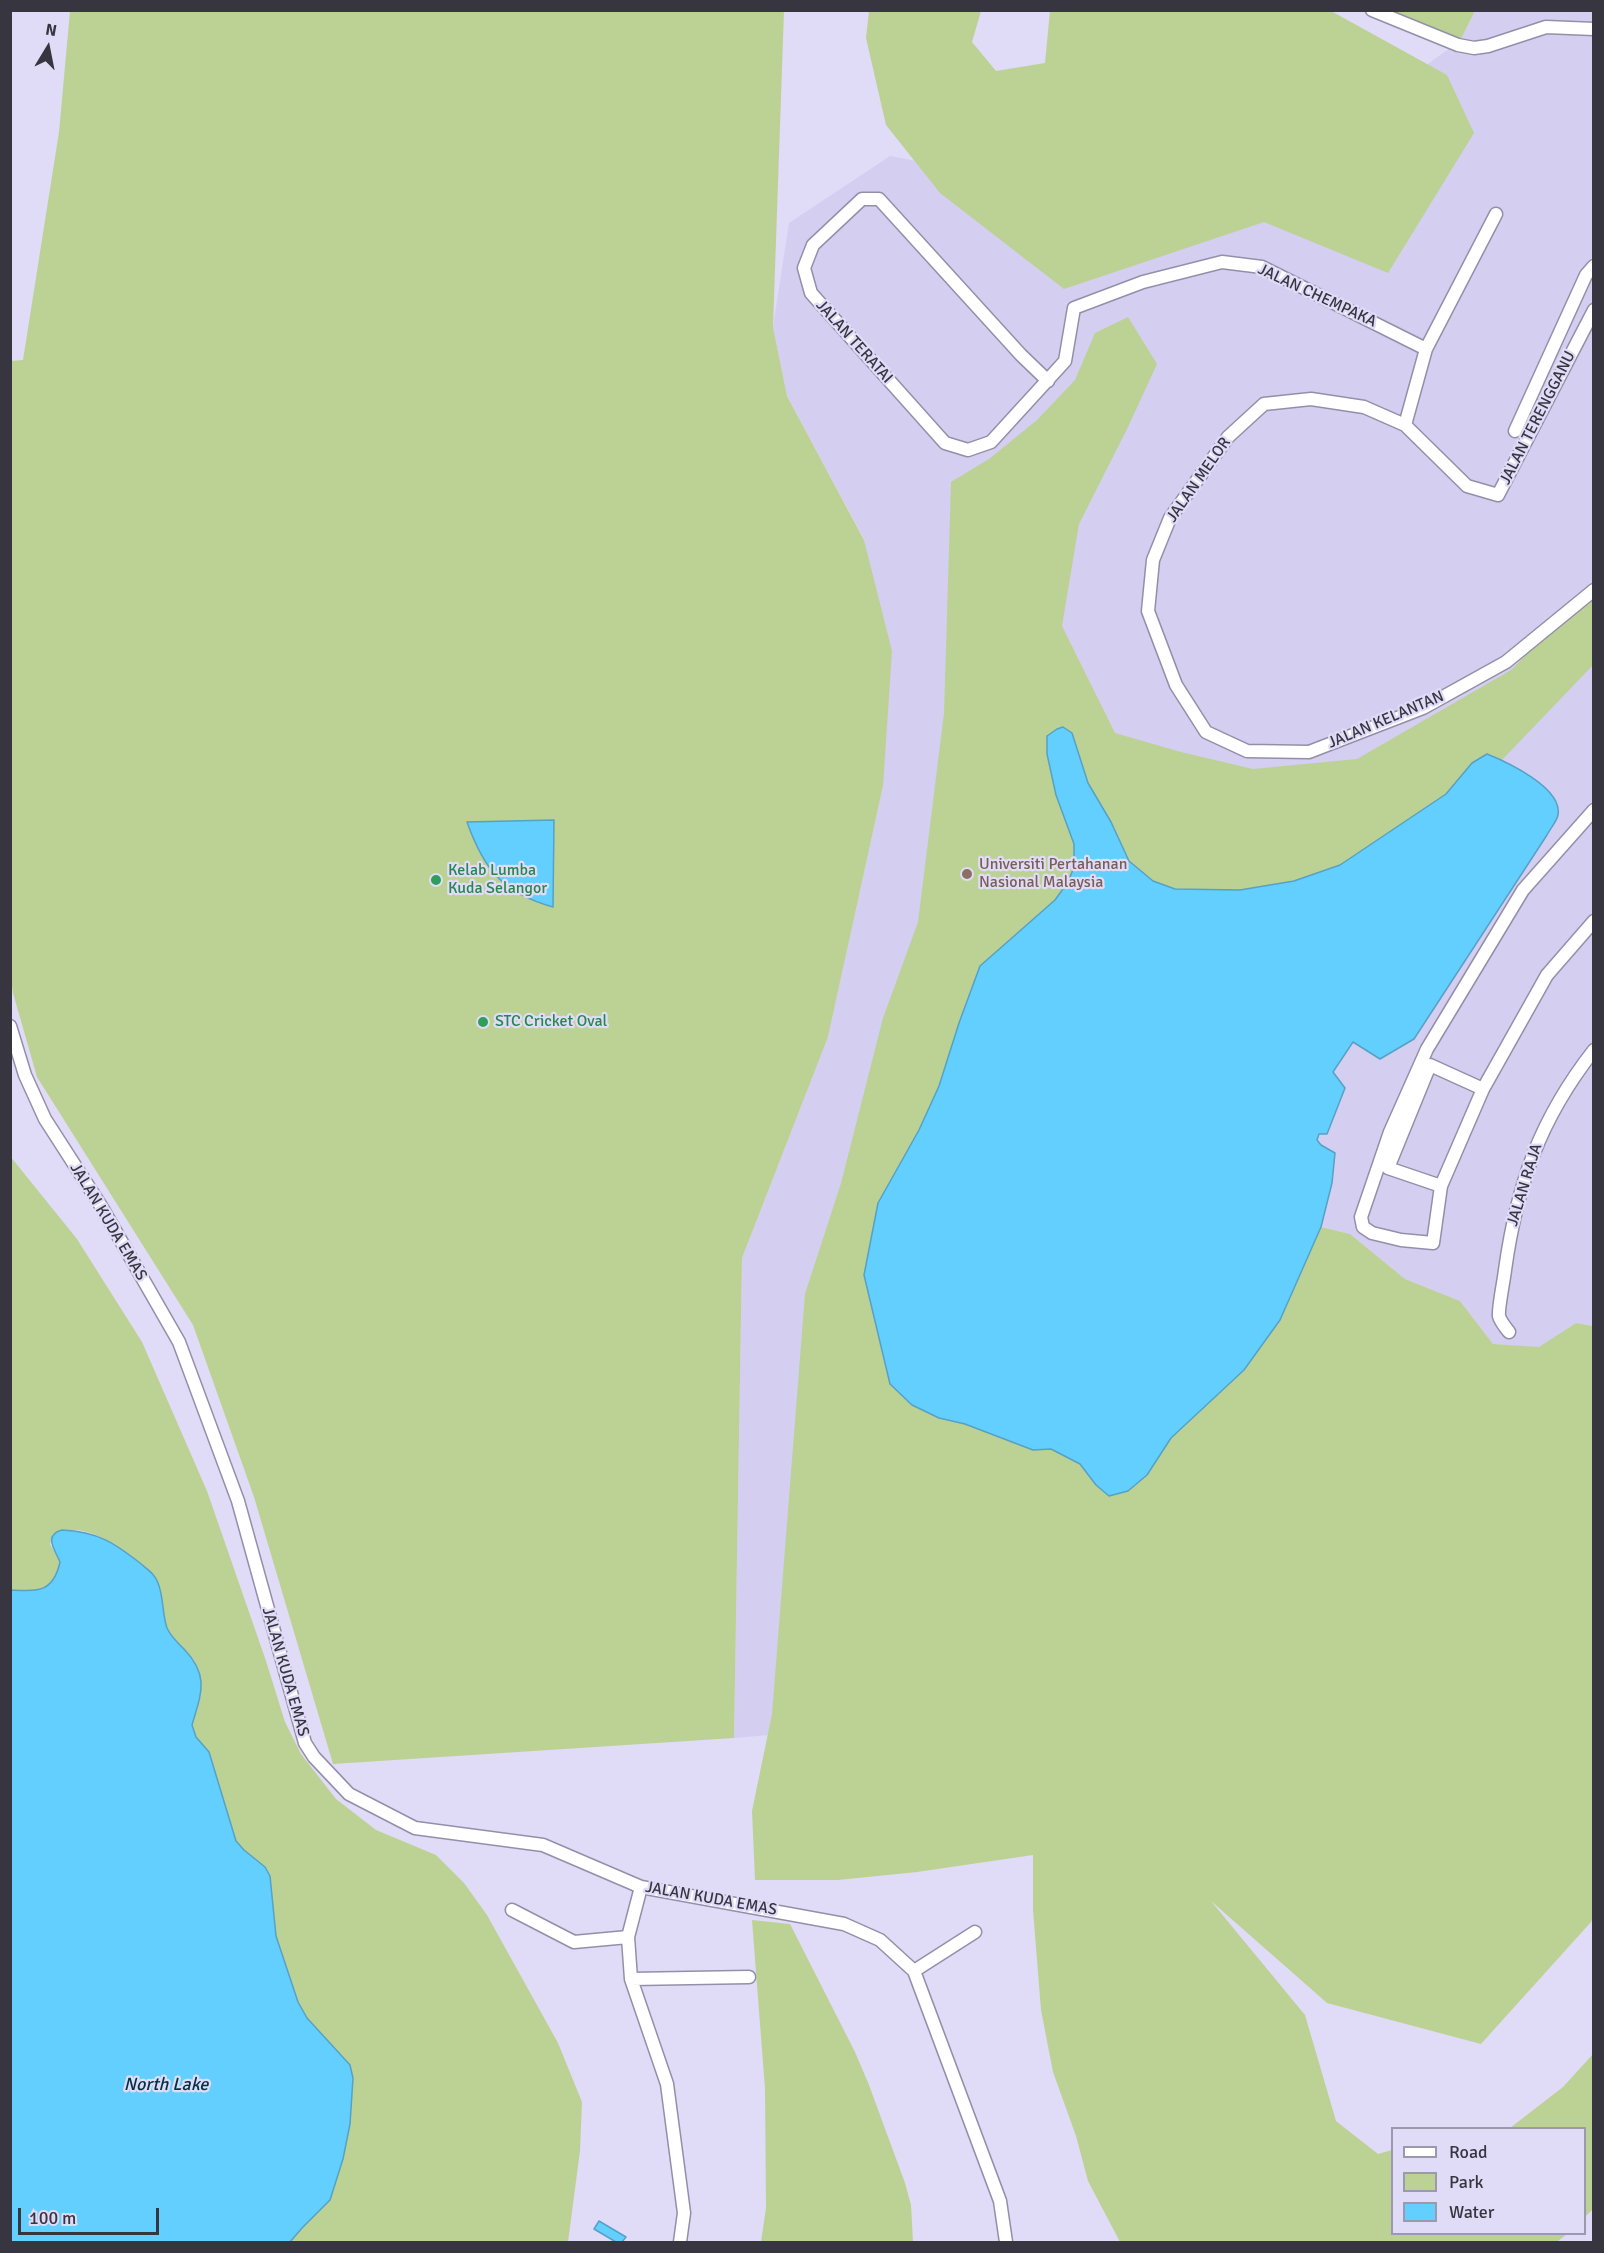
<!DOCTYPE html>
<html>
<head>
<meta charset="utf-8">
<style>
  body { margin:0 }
  #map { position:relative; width:1604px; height:2253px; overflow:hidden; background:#e0dbf7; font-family:Signika,sans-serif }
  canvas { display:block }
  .frame { position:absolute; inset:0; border:12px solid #373540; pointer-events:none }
  .legend { position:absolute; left:1391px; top:2127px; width:195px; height:108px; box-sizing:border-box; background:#e0dbf7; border:2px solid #9c99ae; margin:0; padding:8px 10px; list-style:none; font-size:18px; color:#373540 }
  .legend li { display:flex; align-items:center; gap:12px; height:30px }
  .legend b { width:30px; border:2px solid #9c99ae }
  .north { position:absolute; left:18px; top:18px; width:60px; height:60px; -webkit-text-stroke:4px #e0dbf7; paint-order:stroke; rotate:10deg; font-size:16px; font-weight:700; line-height:24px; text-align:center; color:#373540 }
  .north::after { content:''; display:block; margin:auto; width:21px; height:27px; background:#373540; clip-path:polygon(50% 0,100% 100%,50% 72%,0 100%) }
  .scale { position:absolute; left:18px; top:2208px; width:141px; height:27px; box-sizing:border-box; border:3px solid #373540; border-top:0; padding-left:8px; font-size:18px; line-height:21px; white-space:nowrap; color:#373540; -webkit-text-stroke:4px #e0dbf7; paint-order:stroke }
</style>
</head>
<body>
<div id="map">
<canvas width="1604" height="2253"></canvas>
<div class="frame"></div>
<ul class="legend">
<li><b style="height:8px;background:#fff"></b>Road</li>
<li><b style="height:16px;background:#bcd294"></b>Park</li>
<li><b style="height:16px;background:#63cffe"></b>Water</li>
</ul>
<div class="north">N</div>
<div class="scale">100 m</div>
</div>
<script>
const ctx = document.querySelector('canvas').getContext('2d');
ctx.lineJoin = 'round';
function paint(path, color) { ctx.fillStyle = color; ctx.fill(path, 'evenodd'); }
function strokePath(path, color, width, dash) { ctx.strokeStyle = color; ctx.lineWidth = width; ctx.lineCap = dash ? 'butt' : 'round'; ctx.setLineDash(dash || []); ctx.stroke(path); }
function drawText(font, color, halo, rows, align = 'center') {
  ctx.font = font + ' Signika,sans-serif'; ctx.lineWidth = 4.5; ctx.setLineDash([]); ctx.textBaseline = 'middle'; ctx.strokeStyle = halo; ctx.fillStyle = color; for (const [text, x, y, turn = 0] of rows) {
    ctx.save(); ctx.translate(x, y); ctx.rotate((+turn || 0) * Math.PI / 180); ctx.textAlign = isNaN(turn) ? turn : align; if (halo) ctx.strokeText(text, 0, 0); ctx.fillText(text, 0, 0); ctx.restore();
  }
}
paint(new Path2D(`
  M1475,11H1593V1326L1576,1323L1539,1348L1493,1344L1460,1301L1405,1279L1350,1234L1321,1227L1332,1183L1317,1140L1333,1072L1353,1042L1414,1039L1547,835L1558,815L1541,784L1514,766L1502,760L1392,831L1121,1705L734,1738L742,1258L828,1037L883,786L864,539L787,396L773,327L789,223L890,156L1126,201L1279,170L1460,41Z`), '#d4cef1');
paint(new Path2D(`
  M70,11H784L773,327L787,396L864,540L892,651L883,786L828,1037L742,1258L734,1738L333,1764L254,1497L193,1325L37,1077L13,993L10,974V361L23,360L59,132Z
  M869,11H981L972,42L996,71L1045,63L1050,11H1331L1447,75L1474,133L1388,273L1264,222L1064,289L940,193L886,125L866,38Z
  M1384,11H1475L1460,41Z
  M1128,317L1157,364L1128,427L1079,524L1062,626L1115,733L1181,752L1253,769L1357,759L1511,670L1593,588V665L1502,760L1487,754L1472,763L1446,794L1340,865L1294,881L1240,890L1175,889L1153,881L1129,861L1111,822L1088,783L1072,733L1047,754L1056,795L1074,844V867L1068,882L1055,900L980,966L959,1023L939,1086L919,1130L878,1203L864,1275L890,1384L939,1418L965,1424L1033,1450L1051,1449L1080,1464L1096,1485L1128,1491L1147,1475L1171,1438L1244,1370L1280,1320L1321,1227L1350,1234L1405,1279L1460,1301L1493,1344L1539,1347L1576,1323L1593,1326L1594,1914L1591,1922L1481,2044L1327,2003L1211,1901L1305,2015L1336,2121L1378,2154L1392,2150V2234H1567L1557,2242H1120L1088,2181L1076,2136L1053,2072L1041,2010L1033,1910V1855L917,1872L838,1880H755L752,1811L772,1714L805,1294L841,1183L883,1018L918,922L944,713L951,482L989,459L1037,420L1075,380L1095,333Z
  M10,1156L77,1239L142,1342L207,1491L266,1661L285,1722L301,1754L336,1799L376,1830L436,1855L464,1883L487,1915L558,2043L582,2102L580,2151L568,2242H290L301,2228L343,2159L350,2124L353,2078L350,2065L307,2018L298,2002L276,1936L270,1876L265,1867L244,1850L236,1841L209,1752L196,1737L192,1725C200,1701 201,1697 197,1672C196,1667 196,1663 193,1659C185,1648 172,1641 167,1628C162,1613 164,1597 158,1583C154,1574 147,1569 140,1563C118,1545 83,1520 54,1534L50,1544L60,1562C53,1594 39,1590 11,1590Z
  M752,1920L790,1924L855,2052L869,2085L905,2183L911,2205L913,2242H761L766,2208L765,2089Z
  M1593,2054V2209L1585,2217L1584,2128H1510L1563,2087Z`), '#bcd294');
const water = new Path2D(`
  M1063,727L1072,733L1088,783L1111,822L1129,861L1153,881L1175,889L1240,890L1294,881L1340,865L1446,794L1472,763L1487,754C1507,762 1563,788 1558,815C1557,821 1550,829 1547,835L1414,1039L1380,1059L1353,1042L1333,1072L1345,1088L1327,1134H1319L1317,1140L1321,1145L1335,1153L1332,1183L1321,1227L1280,1320L1244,1370L1171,1438L1147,1475L1128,1491L1109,1496L1096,1485L1080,1464L1051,1449L1033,1450L965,1424L939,1418L912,1405L890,1384L864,1275L878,1203L919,1130L939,1086L959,1023L980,966L1055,900L1068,882L1074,867V844L1056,795L1047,754V736L1057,729Z
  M554,820L553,907C503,893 484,870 467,822Z
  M62,1530C98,1532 113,1542 140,1563C148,1570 155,1574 158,1583C164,1598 162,1614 167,1628C171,1637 178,1643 184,1649C210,1676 201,1694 192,1725L196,1737L209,1752L236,1841L244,1850L265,1867L270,1876L276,1936L298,2002L307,2018L350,2065L353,2078L350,2124L343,2159L330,2200L302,2228L290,2242H11V1590C38,1591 53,1593 60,1562C55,1550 43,1535 62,1530Z
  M599,2221L626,2237L622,2242H616L594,2229Z`);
paint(water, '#63cffe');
strokePath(water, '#56a1c5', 1.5);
const minor = new Path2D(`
  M1372,10L1458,45L1474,48L1488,46L1546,27L1594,29
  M1594,310L1498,495L1467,486L1405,425L1364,407L1311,399L1264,404L1228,437L1170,518L1153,560L1148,611L1176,685L1206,732L1247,751L1309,752L1423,708L1506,662L1594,590
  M1048,381L1021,355L879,199H862L813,245L804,268L811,293L945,443L968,450L991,442L1065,361L1074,308L1143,282L1222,262L1262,267L1426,349
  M1405,425L1426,349L1496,214
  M1515,431L1586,275L1594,266
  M1594,810L1523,890L1427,1049L1390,1132L1361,1217L1363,1227L1372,1233L1401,1240L1433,1243L1441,1186L1483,1089L1547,975L1594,921
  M10,1026L25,1075L45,1119L101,1206L179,1342L238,1501L305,1743L314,1757L349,1794L415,1828L543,1845L641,1887L844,1924L880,1940L914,1971L1000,2201L1006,2242
  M1441,1186L1388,1168L1430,1065L1483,1089
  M1509,1332C1506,1328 1500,1321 1499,1316C1498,1308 1504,1280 1505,1270C1517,1184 1540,1119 1594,1050
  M641,1887L628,1937L631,1979L667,2084L684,2213L680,2242
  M512,1910L574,1942L628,1937
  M914,1971L975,1932
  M631,1979L749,1977`);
strokePath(minor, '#948fa9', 15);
strokePath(minor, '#fff', 12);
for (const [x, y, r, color] of [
  [967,874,6,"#8d6e63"],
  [436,880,6,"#2e9e5b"],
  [483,1022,6,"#2e9e5b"]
]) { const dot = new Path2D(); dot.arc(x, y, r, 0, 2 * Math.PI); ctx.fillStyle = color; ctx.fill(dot); strokePath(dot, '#e0dbf7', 2); }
drawText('16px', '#373540', '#e0dbf7', [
  ["JALAN CHEMPAKA",1317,296,25],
  ["JALAN TERATAI",854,342,48],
  ["JALAN TERENGGANU",1538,418,-63],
  ["JALAN MELOR",1199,480,-55],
  ["JALAN KELANTAN",1386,720,-23],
  ["JALAN RAJA",1525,1185,-73],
  ["JALAN KUDA EMAS",108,1222,59],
  ["JALAN KUDA EMAS",285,1672,74],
  ["JALAN KUDA EMAS",711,1899,10]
]);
drawText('16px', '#785e54', '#e0dbf7', [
  ["Universiti Pertahanan",979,865],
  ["Nasional Malaysia",979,883]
], 'left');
drawText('16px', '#27864d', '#e0dbf7', [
  ["Kelab Lumba",448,871],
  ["Kuda Selangor",448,889],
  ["STC Cricket Oval",495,1022]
], 'left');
drawText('italic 18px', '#003244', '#e0dbf7', [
  ["North Lake",166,2085]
]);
</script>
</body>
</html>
